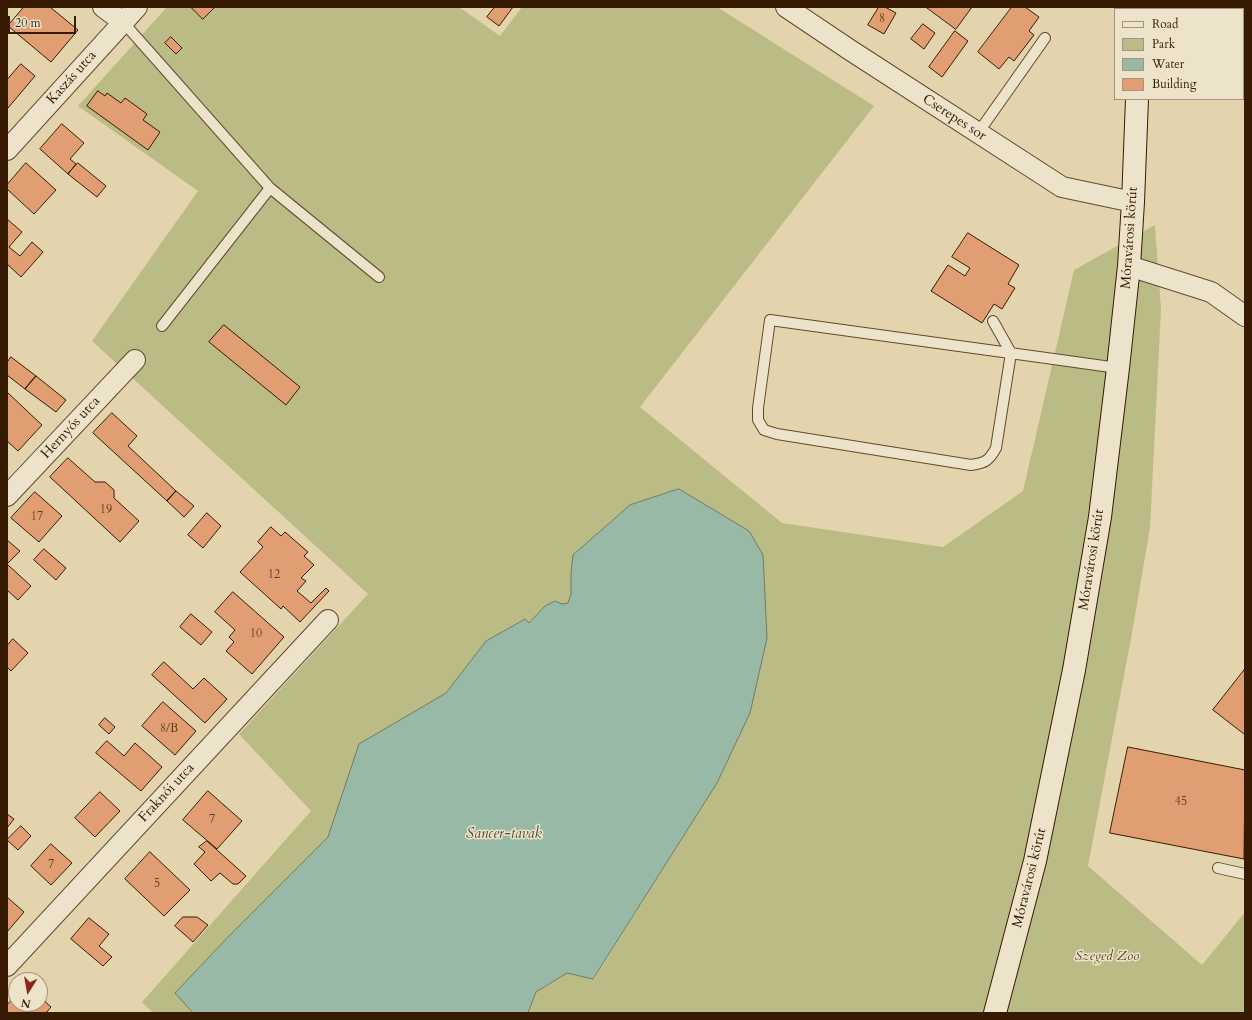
<!DOCTYPE html>
<html>
<head>
<meta charset="utf-8">
<style>
  body { margin:0 }
  #map { position:relative; width:1252px; height:1020px; overflow:hidden; background:#e4d4ae; font-family:Cardo,serif }
  canvas { display:block }
  .frame { position:absolute; inset:0; border:8px solid #361b02; pointer-events:none }
  .legend { position:absolute; left:1114px; top:8px; width:130px; height:92px; box-sizing:border-box; background:#ede3ca; border:1px solid #a4937a; margin:0; padding:5px 7px; list-style:none; font-size:12px; color:#361b02 }
  .legend li { display:flex; align-items:center; gap:8px; height:20px }
  .legend b { width:20px; border:1px solid #a4937a }
  .north { position:absolute; left:8px; top:972px; width:40px; height:40px; box-sizing:border-box; background:#ede3ca; border:1px solid #a4937a; border-radius:50%; rotate:191deg; font-size:11px; font-weight:700; line-height:16px; text-align:center; color:#361b02 }
  .north::after { content:''; display:block; margin:auto; width:14px; height:18px; background:#8f2418; clip-path:polygon(50% 0,100% 100%,50% 72%,0 100%) }
  .scale { position:absolute; left:8px; top:16px; width:68px; height:18px; box-sizing:border-box; border:2px solid #361b02; border-top:0; padding-left:5px; font-size:12px; line-height:14px; white-space:nowrap; color:#361b02; -webkit-text-stroke:3px #ede3ca; paint-order:stroke }
</style>
</head>
<body>
<div id="map">
<canvas width="1252" height="1020"></canvas>
<div class="frame"></div>
<ul class="legend">
<li><b style="height:5px;background:#ede3ca"></b>Road</li>
<li><b style="height:11px;background:#bbbb85"></b>Park</li>
<li><b style="height:11px;background:#97b9a5"></b>Water</li>
<li><b style="height:11px;background:#e09e72"></b>Building</li>
</ul>
<div class="north">N</div>
<div class="scale">20 m</div>
</div>
<script>
const ctx = document.querySelector('canvas').getContext('2d');
ctx.lineJoin = 'round';
function paint(path, color) { ctx.fillStyle = color; ctx.fill(path, 'evenodd'); }
function strokePath(path, color, width, dash) { ctx.strokeStyle = color; ctx.lineWidth = width; ctx.lineCap = dash ? 'butt' : 'round'; ctx.setLineDash(dash || []); ctx.stroke(path); }
function drawText(font, color, halo, rows, align = 'center') {
  ctx.font = font + ' Cardo,serif'; ctx.lineWidth = 3; ctx.setLineDash([]); ctx.textBaseline = 'middle'; ctx.strokeStyle = halo; ctx.fillStyle = color; for (const [text, x, y, turn = 0] of rows) {
    ctx.save(); ctx.translate(x, y); ctx.rotate((+turn || 0) * Math.PI / 180); ctx.textAlign = isNaN(turn) ? turn : align; if (halo) ctx.strokeText(text, 0, 0); ctx.fillText(text, 0, 0); ctx.restore();
  }
}
paint(new Path2D(`
  M167,7H459L500,36L522,7H717L874,106L640,407L782,523L943,547L1023,491L1074,270L1155,225L1161,309L1150,528L1132,633L1088,866L1202,965L1245,912V1013H528L536,992L567,973L594,979L717,783L750,713L767,638L763,555L749,531L679,489L630,505L589,541L606,553L620,541L631,548L617,569L640,601L639,616L631,618L579,669L524,619L486,641L446,693L359,744L328,837L228,937L176,993L193,1013H153L142,1002L311,811L239,734L368,594L92,341L198,191L78,106ZM580,549L591,561L582,575L581,580L618,607L617,616L598,633L587,648L580,654L542,624L539,615L532,621L545,606L555,601L562,604L569,603L571,594V573L573,556Z`), '#bbbb85');
const water = new Path2D(`
  M679,489L749,531L763,555L767,638L750,713L717,783L593,979L567,973L536,992L528,1013H193L175,993L228,937L328,837L359,744L446,693L486,641L525,619L529,623L545,606L555,601L562,604L568,603L571,594V573L573,555L630,505Z`);
paint(water, '#97b9a5');
strokePath(water, '#707a64', 1);
const building = new Path2D(`
  M24,7H50L78,30L51,62L8,26Z
  M191,7H215L203,19Z
  M495,7H513L499,26L487,17Z
  M879,7H885L896,13L884,34L868,25Z
  M926,7H972L956,29Z
  M1012,7H1025L1039,17L1029,31L1034,35L1014,61L1009,57L999,69L978,52Z
  M923,24L935,33L924,49L911,39Z
  M955,31L968,41L942,77L929,67Z
  M171,37L182,48L176,54L165,43Z
  M21,64L35,76L8,108L7,106V80Z
  M98,91L105,96L107,93L121,103L125,98L147,114L143,120L160,132L148,150L87,106Z
  M62,124L84,143L70,159L76,164L68,174L40,149Z
  M26,163L56,190L34,214L7,189V185Z
  M78,163L106,186L97,197L68,174Z
  M7,219L22,232L9,247L20,256L32,242L43,252L21,277L7,264Z
  M968,233L1019,265L1008,284L1015,288L1002,309L994,304L982,323L931,291L948,265L965,276L970,268L952,257Z
  M224,325L300,387L286,405L209,342Z
  M11,357L36,376L25,389L7,375V363Z
  M36,376L66,400L56,412L25,389Z
  M7,392L42,425L18,451L7,441Z
  M112,413L137,436L128,446L176,491L167,501L93,433Z
  M68,458L95,482H105L114,490V498L139,521L120,542L50,477Z
  M176,491L194,506L184,517L167,501Z
  M35,492L62,516L39,542L11,518Z
  M207,513L221,526L203,548L188,535Z
  M271,527L281,536L285,532L308,552L304,556L314,565L301,578L306,581L297,591L311,603L326,588L329,591L300,622L283,606L281,609L240,572L263,547L258,542Z
  M7,540L20,551L7,564L31,586L18,600L7,590Z
  M44,549L66,568L56,580L34,560Z
  M233,592L284,637L252,674L226,651L234,642L229,637L235,630L215,612Z
  M191,614L212,632L201,645L180,627Z
  M13,639L28,653L11,671L7,667V646Z
  M164,662L193,689L204,678L227,699L205,723L152,675Z
  M1245,669V732L1244,734L1213,710Z
  M163,702L196,731L175,755L142,726Z
  M105,718L115,727L109,734L99,725Z
  M107,741L124,756L135,743L162,767L141,791L96,753Z
  M1128,747L1245,770L1244,859L1110,833Z
  M208,791L242,821L217,849L183,820Z
  M100,792L120,811L95,837L75,818Z
  M7,814L14,819L7,828Z
  M21,826L31,836L18,850L7,840Z
  M207,841L246,876L238,884H233L220,873L211,881L194,864L205,852L199,847Z
  M51,844L72,863L51,885L31,866Z
  M150,852L190,890L164,916L125,879Z
  M7,897L24,912L7,932Z
  M183,917H197L208,925L193,942L175,926Z
  M89,918L109,934L99,946L112,957L103,966L71,939Z
  M16,996V1004H40V997L51,1007L46,1013H7V1005Z`);
paint(building, '#e09e72');
strokePath(building, '#361b02', 1);
const service = new Path2D(`
  M123,22L270,188L379,277
  M978,133L1045,38
  M993,321L1011,353L996,448C989,461 985,463 971,465L777,434L764,430L758,420V408L770,320C860,332 950,344 1039,357L1118,368
  M162,326L270,188
  M1218,868L1245,874`);
const minor = new Path2D(`
  M103,7L123,22
  M786,7L850,50L1062,187L1133,202
  M1225,9L1233,7
  M7,150L137,7
  M1129,266L1211,292L1245,316
  M7,496L135,360
  M7,966L328,620`);
const secondary = new Path2D(`
  M1138,9V7
  M995,1013L1035,861L1074,670L1100,517L1118,368L1129,266L1133,202L1137,99`);
strokePath(service, '#62492d', 12);
strokePath(minor, '#62492d', 22);
strokePath(secondary, '#361b02', 24);
strokePath(service, '#ede3ca', 10);
strokePath(minor, '#ede3ca', 20);
strokePath(secondary, '#ede3ca', 22);
drawText('12px', '#603c1e', null, [
  ["8",882,19],
  ["19",106,510],
  ["17",37,517],
  ["12",274,575],
  ["10",256,634],
  ["8/B",169,729],
  ["45",1181,802],
  ["7",212,820],
  ["7",51,865],
  ["5",157,884]
]);
drawText('14px', '#361b02', '#ede3ca', [
  ["Kaszás utca",72,78,-48],
  ["Cserepes sor",954,118,33],
  ["Móravárosi körút",1130,238,-86],
  ["Hernyós utca",71,428,-47],
  ["Móravárosi körút",1092,560,-81],
  ["Fraknói utca",167,793,-47],
  ["Móravárosi körút",1030,878,-76]
]);
drawText('italic 14px', '#5e4b29', '#ede3ca', [
  ["Szeged Zoo",1107,957]
]);
drawText('italic 15px', '#534a33', '#ede3ca', [
  ["Sancer-tavak",504,835]
]);
</script>
</body>
</html>
